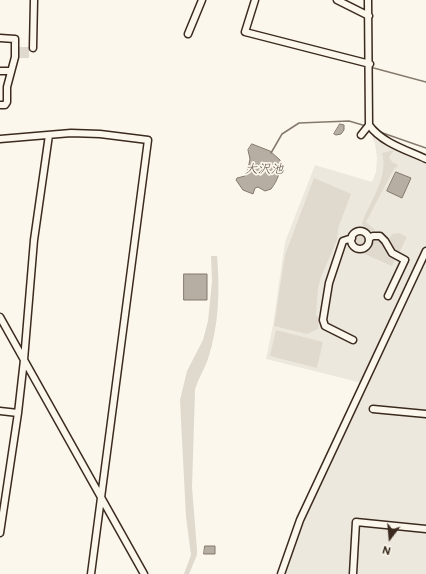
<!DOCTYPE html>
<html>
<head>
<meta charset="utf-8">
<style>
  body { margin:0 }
  #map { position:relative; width:426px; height:574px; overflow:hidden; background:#fbf7ec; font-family:"Balsamiq Sans",sans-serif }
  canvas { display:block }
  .north { position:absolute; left:370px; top:518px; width:40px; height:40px; -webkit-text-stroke:3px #fbf7ec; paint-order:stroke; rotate:196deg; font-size:11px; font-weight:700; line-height:16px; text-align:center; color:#3b2a1e }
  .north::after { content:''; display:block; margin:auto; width:14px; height:18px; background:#3b2a1e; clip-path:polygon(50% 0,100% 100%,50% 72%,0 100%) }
</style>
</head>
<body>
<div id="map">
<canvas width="426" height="574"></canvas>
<div class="north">N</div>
</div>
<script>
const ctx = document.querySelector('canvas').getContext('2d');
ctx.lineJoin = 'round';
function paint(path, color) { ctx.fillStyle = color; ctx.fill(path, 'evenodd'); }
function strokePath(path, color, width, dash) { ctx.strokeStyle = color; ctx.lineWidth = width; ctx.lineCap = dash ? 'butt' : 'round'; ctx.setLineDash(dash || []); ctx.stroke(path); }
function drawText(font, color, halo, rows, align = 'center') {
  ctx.font = font + ' "Balsamiq Sans","Klee One",sans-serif'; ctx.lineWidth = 3.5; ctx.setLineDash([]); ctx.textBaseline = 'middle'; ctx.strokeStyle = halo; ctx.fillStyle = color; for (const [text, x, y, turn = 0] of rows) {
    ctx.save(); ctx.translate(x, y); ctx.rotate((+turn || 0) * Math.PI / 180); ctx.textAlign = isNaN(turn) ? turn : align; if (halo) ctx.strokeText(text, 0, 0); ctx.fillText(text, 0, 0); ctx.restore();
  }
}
paint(new Path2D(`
  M372,133L426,162V246L362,383L266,359L273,325L285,242L315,165L372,182L376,172L377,158L375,144L372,136Z
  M426,260V574H285L299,533Z`), '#ede8dd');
paint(new Path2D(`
  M18,47H29V58H18Z
  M394,150L389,157L392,162L398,165L396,168L395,167L366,222L375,230L369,232L364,228L362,223C370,201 389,177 382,153Z
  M314,178L351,194L338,228L337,240L321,277L318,288L316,316L320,317L318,329L307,334L274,326L285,255Z
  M399,233L407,237L398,255L393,251L388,242L392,234Z
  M354.5 240a5.5 5.5 0 1 1 11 0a5.5 5.5 0 1 1-11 0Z
  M375,240L383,243L396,258L392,266L362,253L369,250Z
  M211,256H217C220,291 219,325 208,359C204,370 198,379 195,390L192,487L197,550V555L189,574H184L191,555L186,517L180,400L187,371L203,340L208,321L212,281Z
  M276,330L323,342L317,368L270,356Z`), '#dfd9ce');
const water = new Path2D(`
  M340,124L344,125V130L341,134L336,135L334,134Z
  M252,144L270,151L280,160C281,171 278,180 271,189L265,191L258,187L255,188L253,194L243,190L236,180L237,178L245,176L248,169L250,159L248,150Z
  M396,172L411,178L402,198L387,191Z
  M184,274H207V300H184Z
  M205,546H215V554H204Z`);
paint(water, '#b6aea2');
strokePath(water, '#85796d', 1);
strokePath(new Path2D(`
  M370,67L426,82
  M377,131L426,148
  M271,153L282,134L299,123L349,121L366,126`), '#85796d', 1.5);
const minor = new Path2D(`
  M255,0L245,32L370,64
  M337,0L369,16
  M368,0L369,125C382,143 407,150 426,159
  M188,34L202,0
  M0,38L15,39V57L7,87V102L5,105H0
  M33,48L34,0
  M0,71H11
  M361,135L369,125
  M0,139L71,133L100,134L148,140L91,574
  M351 240a9 9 0 1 1 18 0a9 9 0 1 1-18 0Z
  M352,238L343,241L329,283L323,320L325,326L353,340
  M369,238L373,236H380L385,241L392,253L405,260L388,296
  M0,317L144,574
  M373,409L426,414
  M0,411L18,413
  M0,533L18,413L24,360L34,240L49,135
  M281,574L300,520L426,251
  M353,574L356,522L426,529`);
strokePath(minor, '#3b2a1e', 9);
strokePath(minor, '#fbf7ec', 6);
drawText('italic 13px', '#605246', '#fbf7ec', [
  ["大沢池",264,170]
]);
</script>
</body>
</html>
